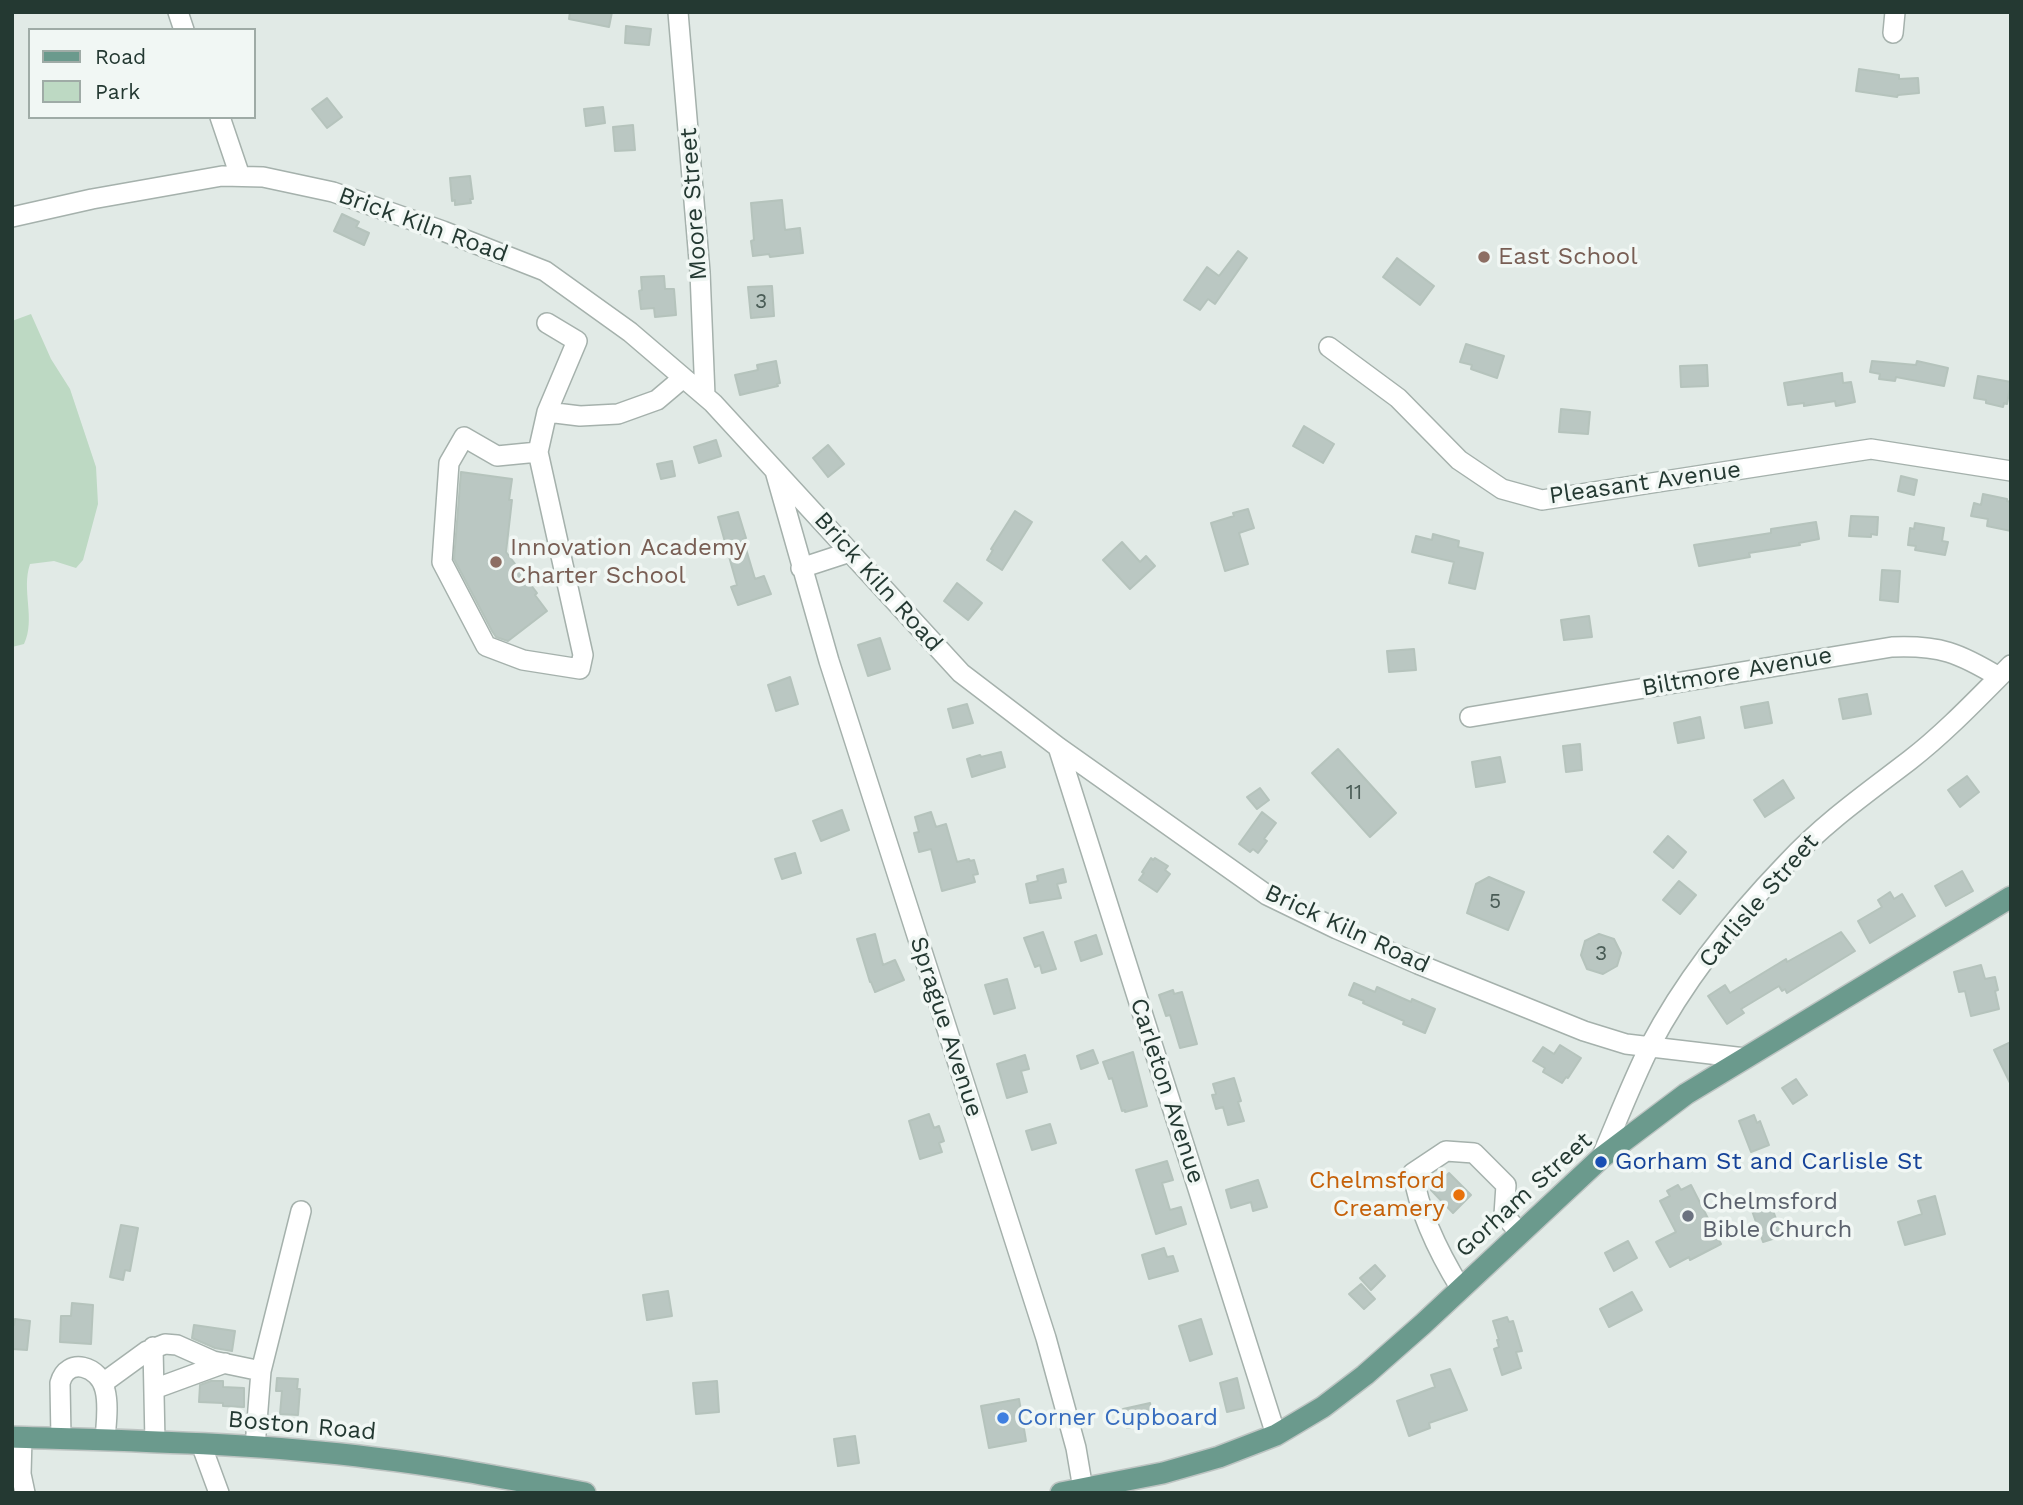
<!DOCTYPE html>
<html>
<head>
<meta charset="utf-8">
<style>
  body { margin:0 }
  #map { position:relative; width:2023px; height:1505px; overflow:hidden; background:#e1eae6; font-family:"Work Sans",sans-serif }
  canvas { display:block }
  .frame { position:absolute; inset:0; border:14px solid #243932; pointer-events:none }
  .legend { position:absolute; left:28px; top:28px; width:228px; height:91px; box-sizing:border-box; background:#f1f7f4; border:2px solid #9faba6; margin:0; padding:9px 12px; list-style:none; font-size:21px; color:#243932 }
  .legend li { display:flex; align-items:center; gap:14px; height:35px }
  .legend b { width:35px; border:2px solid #9faba6 }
</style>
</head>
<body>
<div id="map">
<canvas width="2023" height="1505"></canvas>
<div class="frame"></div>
<ul class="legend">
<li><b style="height:9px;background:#6b9a8d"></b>Road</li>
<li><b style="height:19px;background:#bdd9c3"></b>Park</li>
</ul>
</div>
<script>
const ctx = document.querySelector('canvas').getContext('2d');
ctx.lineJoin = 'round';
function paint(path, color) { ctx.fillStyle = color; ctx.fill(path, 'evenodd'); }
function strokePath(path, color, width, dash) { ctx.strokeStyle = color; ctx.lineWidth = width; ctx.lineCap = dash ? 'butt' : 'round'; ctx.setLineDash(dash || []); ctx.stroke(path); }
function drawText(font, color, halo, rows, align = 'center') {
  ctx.font = font + ' "Work Sans",sans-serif'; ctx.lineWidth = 7; ctx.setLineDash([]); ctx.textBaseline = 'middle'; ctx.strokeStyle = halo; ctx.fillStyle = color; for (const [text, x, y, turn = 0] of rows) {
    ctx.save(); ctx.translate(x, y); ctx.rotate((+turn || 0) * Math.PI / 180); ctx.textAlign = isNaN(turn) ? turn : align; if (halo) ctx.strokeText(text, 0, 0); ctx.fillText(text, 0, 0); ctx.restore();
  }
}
paint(new Path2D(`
  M31,314L51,359L70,389L96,467L98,504L83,560L76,568L54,561L30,564C21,590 36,619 24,644L12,647V321Z`), '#bdd9c3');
const building = new Path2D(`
  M570,12H612L609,27L569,19Z
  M626,26L651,29L649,45L625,43Z
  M1859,69L1899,75V79L1918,78L1919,93L1898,95L1897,97L1856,91Z
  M327,98L342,117L327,128L312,109Z
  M603,107L605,123L586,126L584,109Z
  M633,125L635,150L615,151L613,127Z
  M470,176L473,199H470L471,203L455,205V200L452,201L450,178Z
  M782,200L785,230L800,228L803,253L770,257L769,254L753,256L751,241L754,240L751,203Z
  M342,214L359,222L356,227L369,233L364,245L334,231Z
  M1238,251L1247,258L1215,304L1208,299L1200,310L1184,300L1207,267L1219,276Z
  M1397,258L1434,286L1420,305L1383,277Z
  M664,276L665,289H674L676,315L655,317L654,308L641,309L639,291L642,290L641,277Z
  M772,286L774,316L751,318L748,287Z
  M1466,344L1504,356L1497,378L1471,369L1472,365L1460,362Z
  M776,361L780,383L777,384L778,386L740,395L735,375L758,370L757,365Z
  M1872,361L1916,365L1917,361L1948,368L1944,386L1896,377L1895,381L1879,379L1880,374L1870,372Z
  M1707,365L1708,386L1681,387L1680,366Z
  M1842,373L1843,383L1851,382L1855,402L1836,406L1835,401L1804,406V403L1788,405L1784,383Z
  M1978,376L2011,382L2007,404L2004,403L2003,407L1986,403V400L1974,398Z
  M1561,409L1590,412L1588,434L1559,432Z
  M1304,426L1334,444L1323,463L1293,446Z
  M716,440L721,456L699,463L694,447Z
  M828,445L844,464L828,477L813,458Z
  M672,461L675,476L661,479L657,464Z
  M461,472L512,479L509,500H512L506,552L537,593L535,595L547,611L508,641L496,637L492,631L454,559Z
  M1901,476L1917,480L1914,495L1898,491Z
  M1983,494L2007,499V501L2011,502V531L1987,526L1988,519L1971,516L1974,503L1981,505Z
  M1248,509L1254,528L1239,533L1248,564L1225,571L1211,523L1234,516L1233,513Z
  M1015,511L1032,522L1002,570L987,560L993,550L991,549Z
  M738,512L746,538L743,539L755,579L764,576L771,594L738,605L731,587L737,585L718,517Z
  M1851,516L1878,517L1877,535L1871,534V537L1849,536Z
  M1816,522L1819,539L1799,543L1800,545L1749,553L1750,557L1699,566L1694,545L1771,533V529Z
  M1915,523L1944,528L1942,541L1948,542L1945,555L1915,550L1916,546L1908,545L1910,528L1914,529Z
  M1433,534L1459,541L1458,547L1483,553L1475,589L1449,583L1454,562L1412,552L1416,536L1432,540Z
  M1122,542L1140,562L1146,556L1155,566L1130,589L1103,560Z
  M1882,570L1900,571L1898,602L1880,600Z
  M957,583L982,603L968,620L944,601Z
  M1589,616L1592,637L1564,640L1561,620Z
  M880,638L890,669L868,676L858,645Z
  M1414,649L1416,670L1389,672L1387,651Z
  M790,677L798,704L776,711L768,685Z
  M1867,694L1871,714L1843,719L1839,699Z
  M1768,702L1772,723L1745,728L1741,707Z
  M967,704L973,723L953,728L948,709Z
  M1700,717L1704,738L1678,743L1674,723Z
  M1580,744L1582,770L1566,772L1563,746Z
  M1338,749L1396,813L1370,837L1312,773Z
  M1001,752L1005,767L972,777L967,759L980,755L981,757Z
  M1500,757L1505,782L1476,787L1472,762Z
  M1967,776L1979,792L1960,807L1948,790Z
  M1783,780L1794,798L1765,817L1754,800Z
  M1260,788L1269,800L1257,809L1247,797Z
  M842,810L849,830L821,841L813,821Z
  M931,812L936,827L946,824L957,862L969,859L970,861L974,860L978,874L973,875L975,882L942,891L931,849L919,852L914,833L919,832L915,817Z
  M1262,812L1276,823L1264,839L1267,841L1258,853L1253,849L1250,852L1239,844Z
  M1668,836L1686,852L1673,868L1654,852Z
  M795,853L801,873L782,879L775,859Z
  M1151,858L1153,860L1155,858L1168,866L1165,870L1170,874L1157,892L1139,880L1144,873L1142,872Z
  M1063,869L1066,882L1057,884L1061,898L1030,903L1026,884L1038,881L1037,876Z
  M1962,871L1973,891L1946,906L1935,886Z
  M1489,877L1524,892L1508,930L1467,913L1476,884Z
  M1679,881L1696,895L1680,914L1663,900Z
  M1890,892L1894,899L1902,894L1915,916L1870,943L1858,921L1882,907L1878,900Z
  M1043,932L1056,969L1042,973L1040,965L1035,967L1024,938Z
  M1841,932L1855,951L1787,993L1785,989L1782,991L1779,986L1741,1009L1744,1013L1727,1024L1708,996L1725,985L1730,993L1786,959L1787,962Z
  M875,934L883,965L895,960L904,980L875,992L871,982H870L857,939Z
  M1599,934L1614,939L1621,953L1617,966L1603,974L1587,969L1581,955L1585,941Z
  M1096,935L1102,954L1081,961L1075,942Z
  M1981,965L1985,979L1995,977L1998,990L1995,991L1999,1009L1971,1016L1965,991L1959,992L1954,972Z
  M1007,979L1015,1008L994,1014L985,985Z
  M1354,983L1375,992L1377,987L1411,1002L1412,999L1435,1009L1425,1033L1403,1024L1404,1021L1363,1003L1364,1001L1349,995Z
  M1173,990L1174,994L1182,992L1197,1044L1180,1048L1170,1015L1166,1016L1159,995Z
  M2011,1042V1085L1994,1050Z
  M1560,1045L1581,1058L1568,1078L1566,1077L1562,1083L1543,1072L1545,1068L1533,1061L1543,1047L1554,1054Z
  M1093,1050L1098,1063L1081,1069L1077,1056Z
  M1133,1052L1147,1106L1125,1112V1110L1122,1111L1112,1078L1109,1079L1103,1062Z
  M1025,1055L1029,1069L1021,1071L1027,1092L1007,1098L997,1064Z
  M1234,1078L1241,1101L1238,1102L1244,1121L1228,1125L1223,1107L1216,1109L1212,1095L1216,1094L1213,1084Z
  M1796,1079L1807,1095L1793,1104L1782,1088Z
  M929,1114L934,1128L939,1126L944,1141L939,1143L942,1152L920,1159L909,1121Z
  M1754,1115L1757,1123L1760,1121L1769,1145L1751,1152L1739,1121Z
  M1050,1124L1056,1143L1032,1150L1026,1131Z
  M1167,1161L1173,1180L1162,1183L1170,1210L1181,1207L1186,1224L1156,1234L1136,1170Z
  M1449,1173L1471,1195L1453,1213L1431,1190Z
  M1258,1180L1267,1207L1253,1211L1251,1202L1231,1208L1226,1190Z
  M1678,1185L1681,1190L1691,1185L1721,1244L1690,1260L1689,1257L1670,1267L1656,1242L1676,1232L1660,1201L1670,1196L1667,1191Z
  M1935,1196L1945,1234L1905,1245L1898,1222L1922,1214L1918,1201Z
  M1769,1199L1782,1236L1763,1242L1750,1205Z
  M121,1225L138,1228L130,1271L125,1270L123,1280L110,1277Z
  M1628,1241L1637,1258L1614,1271L1605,1253Z
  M1164,1248L1167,1257L1173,1256L1178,1271L1149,1279L1142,1255Z
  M1375,1265L1385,1276L1371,1290L1360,1278Z
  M1361,1284L1375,1299L1364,1309L1349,1294Z
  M668,1291L672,1316L647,1320L643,1295Z
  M1632,1292L1642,1310L1609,1327L1600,1309Z
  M72,1303L93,1305L91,1344L60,1342L61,1316H71Z
  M1507,1317L1509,1322L1513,1321L1522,1351L1516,1352L1521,1368L1502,1375L1494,1349L1499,1347L1497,1340H1499L1493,1321Z
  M15,1319L30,1321L27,1350L12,1349V1325H14Z
  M1201,1319L1212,1354L1190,1361L1179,1326Z
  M194,1325L235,1331L232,1351L215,1348L192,1338Z
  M1450,1369L1467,1410L1429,1423L1430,1428L1409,1436L1397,1401L1435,1387L1431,1375Z
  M277,1378L298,1379L297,1389H300L298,1415L280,1414L282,1391H276Z
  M1237,1378L1244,1408L1227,1412L1220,1383Z
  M211,1381H223V1387L244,1388V1407L223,1406V1403L199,1402L200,1385Z
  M717,1381L719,1412L696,1414L693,1383Z
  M1019,1399L1026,1441L989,1448L981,1406Z
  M1150,1403L1154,1422L1127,1428L1123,1409Z
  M855,1436L859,1463L838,1466L834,1439Z`);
paint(building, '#bac7c2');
strokePath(building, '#b5c3bc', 2);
const minor = new Path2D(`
  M178,12L184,30
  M678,12L700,272L705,396
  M1893,33L1895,12
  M220,117L240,176
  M12,217L92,199L222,176L263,177L333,192L443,231L545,271L630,332L713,403L961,673L1058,747L1267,895L1337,929L1418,964L1584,1031L1626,1044L1745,1058
  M547,323L577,341L547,412L580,416L618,414L657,400L683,378
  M1329,347L1398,398L1459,460L1502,489L1542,500L1871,449L2011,471
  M538,452L497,456L464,437L449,463L442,562L486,646L523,660L580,669L583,655L538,452L547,412
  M775,471L829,661L1046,1338L1076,1448L1083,1489
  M801,568L850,552
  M1470,717L1892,647C1940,645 1959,653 1999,677
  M1058,747L1276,1435
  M1601,1158C1617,1121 1632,1082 1650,1046C1685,979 1735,917 1787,863C1824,823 1867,793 1910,760C1946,732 1978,698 2011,665
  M1461,1289C1440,1255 1419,1212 1413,1173L1446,1151L1474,1153L1506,1185L1504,1215L1520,1233
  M153,1347L155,1442
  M261,1371L301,1211
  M103,1383L147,1351L165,1344L177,1345L213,1361L261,1371L255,1447
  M154,1389L225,1363
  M22,1438L21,1474L25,1493
  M61,1438L60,1383C67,1356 100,1366 105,1390C109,1406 106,1424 105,1440
  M201,1444L219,1493`);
const major = new Path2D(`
  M12,1437C133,1441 254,1443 374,1458C445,1466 515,1480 585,1493
  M1061,1493L1163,1473L1219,1457L1276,1435L1323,1407L1365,1375L1423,1324L1601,1158L1686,1094L2011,897`);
strokePath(minor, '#a5b1ac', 22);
strokePath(major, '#bdc4c2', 24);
strokePath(minor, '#fff', 19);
strokePath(major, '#6b9a8d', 21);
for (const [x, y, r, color] of [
  [1484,257,7,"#8d6e63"],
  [496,562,7,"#8d6e63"],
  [1601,1162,7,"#1a4fb4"],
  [1459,1195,7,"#e8710a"],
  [1688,1216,7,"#6b7280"],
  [1003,1418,7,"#3f7fe0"]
]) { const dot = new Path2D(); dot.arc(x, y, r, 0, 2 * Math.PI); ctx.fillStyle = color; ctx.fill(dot); strokePath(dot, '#f1f7f4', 2.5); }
drawText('21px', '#4a5c56', null, [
  ["3",761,302],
  ["11",1354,793],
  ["5",1495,902],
  ["3",1601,954]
]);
drawText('24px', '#243932', '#f1f7f4', [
  ["Moore Street",694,204,-94],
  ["Brick Kiln Road",423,225,20],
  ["Pleasant Avenue",1645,483,-8],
  ["Brick Kiln Road",878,582,48],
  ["Biltmore Avenue",1737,672,-10],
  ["Carlisle Street",1759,901,-49],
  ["Brick Kiln Road",1347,929,25],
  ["Sprague Avenue",946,1027,72],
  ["Carleton Avenue",1167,1091,72],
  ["Gorham Street",1524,1195,-42],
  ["Boston Road",302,1426,5]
]);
drawText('24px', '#785e54', '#f1f7f4', [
  ["East School",1498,257],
  ["Innovation Academy",510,548],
  ["Charter School",510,576]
], 'left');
drawText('24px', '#164399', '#f1f7f4', [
  ["Gorham St and Carlisle St",1615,1162]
], 'left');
drawText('24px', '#c56008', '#f1f7f4', [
  ["Chelmsford",1445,1181],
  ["Creamery",1445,1209]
], 'right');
drawText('24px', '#5b616d', '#f1f7f4', [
  ["Chelmsford",1702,1202],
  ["Bible Church",1702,1230]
], 'left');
drawText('24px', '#366cbe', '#f1f7f4', [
  ["Corner Cupboard",1017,1418]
], 'left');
</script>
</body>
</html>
